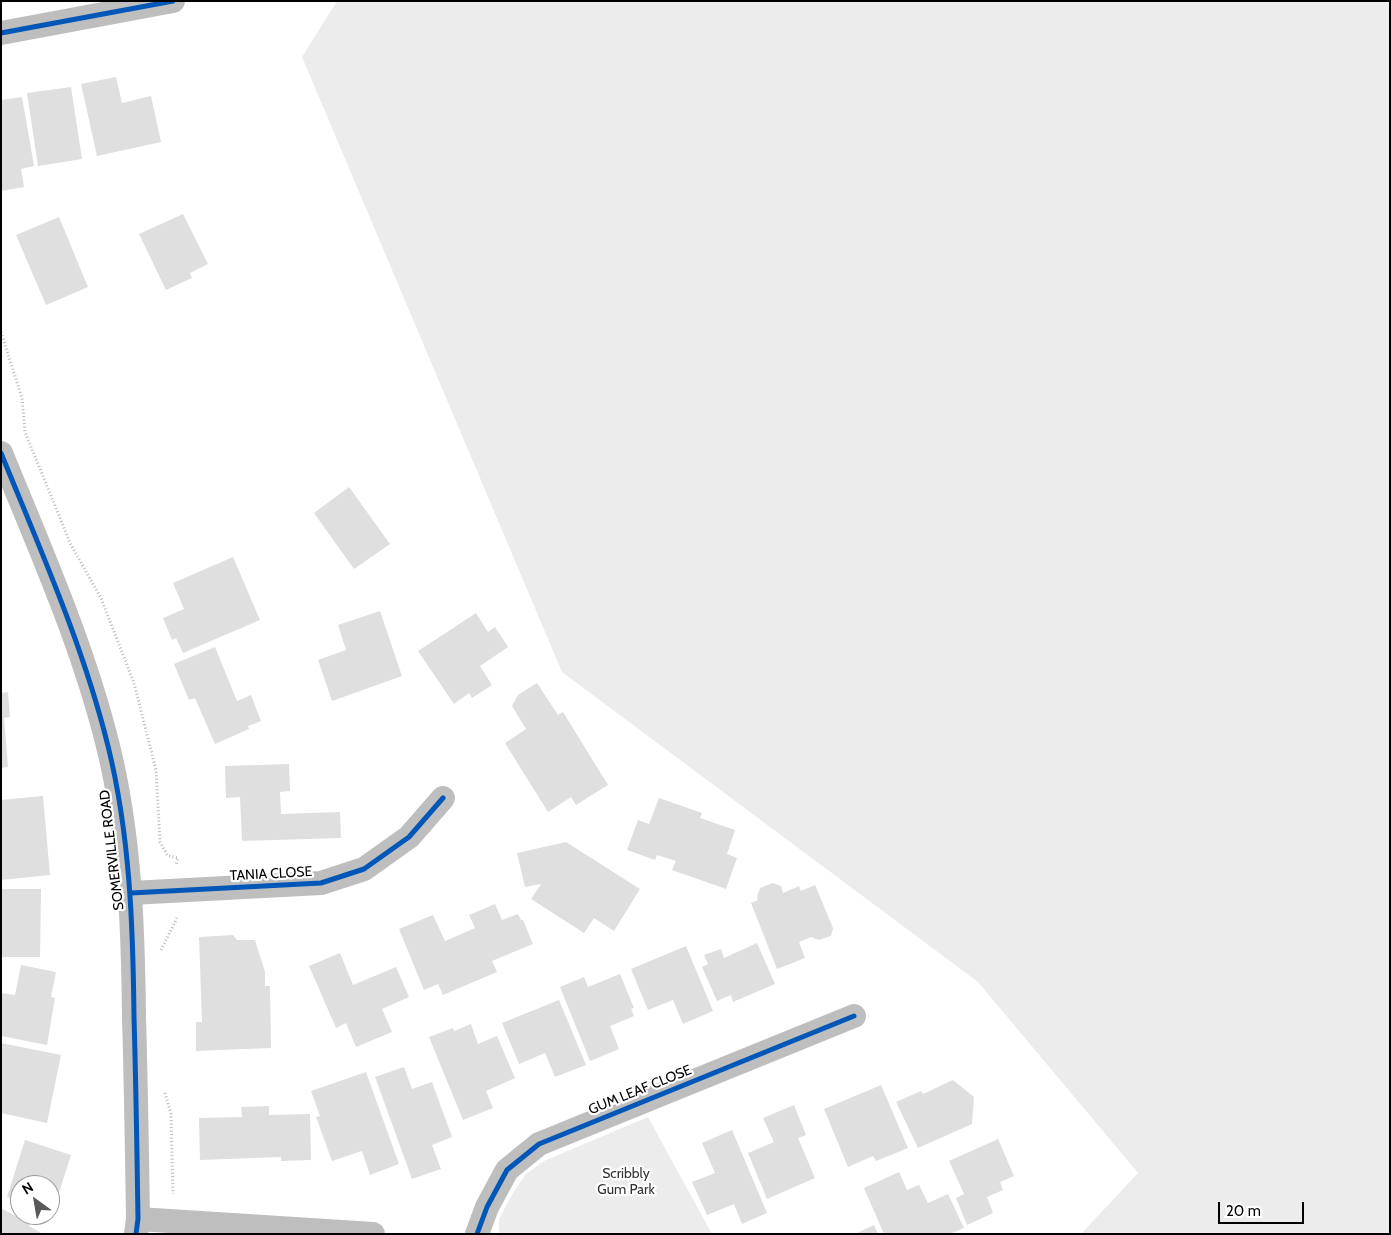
<!DOCTYPE html>
<html>
<head>
<meta charset="utf-8">
<style>
  body { margin:0 }
  #map { position:relative; width:1391px; height:1235px; overflow:hidden; background:#fff; font-family:Cabin,sans-serif }
  canvas { display:block }
  .frame { position:absolute; inset:0; border:2px solid #000; pointer-events:none }
  .north { position:absolute; left:10px; top:1175px; width:50px; height:50px; box-sizing:border-box; background:#fff; border:1px solid #999; border-radius:50%; rotate:328deg; font-size:14px; font-weight:700; line-height:20px; text-align:center; color:#000 }
  .north::after { content:''; display:block; margin:auto; width:18px; height:22px; background:#595959; clip-path:polygon(50% 0,100% 100%,50% 72%,0 100%) }
  .scale { position:absolute; left:1218px; top:1202px; width:86px; height:22px; box-sizing:border-box; border:2px solid #000; border-top:0; padding-left:6px; font-size:15px; line-height:18px; white-space:nowrap; color:#000; -webkit-text-stroke:4px #fff; paint-order:stroke }
</style>
</head>
<body>
<div id="map">
<canvas width="1391" height="1235"></canvas>
<div class="frame"></div>
<div class="north">N</div>
<div class="scale">20 m</div>
</div>
<script>
const ctx = document.querySelector('canvas').getContext('2d');
ctx.lineJoin = 'round';
function paint(path, color) { ctx.fillStyle = color; ctx.fill(path, 'evenodd'); }
function strokePath(path, color, width, dash) { ctx.strokeStyle = color; ctx.lineWidth = width; ctx.lineCap = dash ? 'butt' : 'round'; ctx.setLineDash(dash || []); ctx.stroke(path); }
function drawText(font, color, halo, rows, align = 'center') {
  ctx.font = font + ' Cabin,sans-serif'; ctx.lineWidth = 4.5; ctx.setLineDash([]); ctx.textBaseline = 'middle'; ctx.strokeStyle = halo; ctx.fillStyle = color; for (const [text, x, y, turn = 0] of rows) {
    ctx.save(); ctx.translate(x, y); ctx.rotate((+turn || 0) * Math.PI / 180); ctx.textAlign = isNaN(turn) ? turn : align; if (halo) ctx.strokeText(text, 0, 0); ctx.fillText(text, 0, 0); ctx.restore();
  }
}
paint(new Path2D(`
  M337,1H1390V1234H1081L1138,1173L978,982L562,672L302,57Z
  M648,1117L712,1234H499V1219L514,1191L526,1174L544,1161Z`), '#ececec');
paint(new Path2D(`
  M116,77L122,103L151,96L161,142L97,156L81,84Z
  M71,87L82,159L38,166L27,93Z
  M22,97L34,166L21,169L24,187L1,191V100Z
  M183,214L208,264L190,273L192,278L166,290L139,234Z
  M59,217L88,287L46,305L16,235Z
  M349,487L390,544L354,569L314,513Z
  M233,557L260,620L183,653L176,638L172,640L163,618L184,609L173,583Z
  M380,611L402,676L332,701L318,660L346,650L338,625Z
  M476,613L488,632L495,627L508,647L480,666L492,685L472,698L469,693L454,704L418,651Z
  M215,647L237,701L251,695L261,721L248,726L249,729L215,744L195,698L189,700L174,664Z
  M537,683L558,715L563,712L608,785L576,805L571,797L548,812L505,743L526,729L512,706L518,695Z
  M8,692L10,717L4,718L8,767L1,768V693Z
  M289,764L290,791L280,792L281,814L340,812L341,838L242,841L240,797L226,798L225,766Z
  M43,796L50,875L1,880V800Z
  M659,798L702,813L700,818L735,830L727,854L737,858L726,889L672,870L676,861L657,855L655,860L627,850L638,820L649,824Z
  M566,842L640,889L614,931L594,918L584,933L531,899L541,884L525,887L517,853Z
  M773,883L781,886L783,893L799,886L801,891L815,885L833,928L831,936L819,940L811,937L799,942L805,958L777,969L751,903L758,900L757,896L760,888Z
  M1,889H41L40,957H2Z
  M495,904L502,920L518,914L521,920H523L533,944L492,961L497,972L443,995L438,984L424,990L399,929L433,915L445,941L475,928L469,915Z
  M233,935L237,940H255L265,972V986H270L271,1048L196,1051V1022H202L199,937Z
  M757,943L775,984L733,1002L731,995L717,1001L702,967L708,964L704,955L721,949L724,958Z
  M686,946L713,1011L683,1024L673,1000L648,1010L631,969Z
  M340,953L353,985L396,967L409,997L382,1009L392,1032L356,1047L346,1023L336,1028L309,966Z
  M21,965L56,972L51,997L55,998L47,1045L1,1036V993L15,995Z
  M620,974L634,1008L631,1009L634,1016L610,1026L619,1049L590,1061L560,987L584,977L588,987Z
  M559,1000L586,1065L555,1077L545,1053L519,1064L502,1023Z
  M471,1024L478,1044L497,1036L515,1078L486,1091L493,1108L463,1120L429,1037L453,1028L454,1031Z
  M1,1043L61,1055L47,1123L1,1113Z
  M404,1067L412,1089L432,1082L452,1137L432,1145L441,1169L412,1179L375,1077Z
  M366,1072L399,1164L370,1175L362,1151L332,1161L316,1117L320,1116L311,1091Z
  M953,1080L974,1097L972,1124L918,1148L896,1102L921,1091L923,1094Z
  M881,1085L908,1148L876,1161L873,1156L848,1167L824,1109Z
  M794,1105L806,1135L798,1138L815,1178L767,1199L748,1153L774,1142L763,1118Z
  M269,1106V1115L310,1114L311,1160L281,1161V1157L200,1160L199,1118L242,1117L241,1107Z
  M732,1130L767,1213L742,1224L734,1204L707,1215L692,1182L715,1173L702,1143Z
  M998,1139L1014,1176L1000,1182L1003,1190L987,1197L993,1213L967,1225L956,1198L964,1194L949,1161Z
  M25,1140L71,1155L53,1211L50,1210V1185H20V1201L7,1197Z
  M899,1172L907,1190L919,1185L928,1203L948,1194L964,1228L950,1234H884L864,1188Z
  M1,1208L30,1224L29,1226L43,1234H1Z
  M874,1225L878,1234H855Z`), '#dfdfdf');
strokePath(new Path2D(`
  M1,332L22,398L25,432L71,545L101,598L134,683L156,770L160,842L168,856L178,858L176,865
  M161,950L177,918
  M165,1093L171,1114L173,1194`), '#b9b9b9', 3, [1, 2.5]);
strokePath(new Path2D(`
  M1,33L173,1
  M1,453C40,549 83,645 108,746C130,835 133,926 134,1017C136,1084 137,1152 138,1219L136,1234
  M131,893L321,883L364,869L409,837L443,798
  M138,1219L373,1234
  M477,1234L487,1207L507,1170L539,1144L854,1016`), '#bebebe', 24);
strokePath(new Path2D(`
  M1,33L173,1
  M1,453C40,549 83,645 108,746C130,835 133,926 134,1017C136,1084 137,1152 138,1219L136,1234
  M131,893L321,883L364,869L409,837L443,798
  M477,1234L487,1207L507,1170L539,1144L854,1016`), '#0057b8', 5);
drawText('14px', '#000', '#fff', [
  ["SOMERVILLE ROAD",112,850,-97],
  ["TANIA CLOSE",271,874,-3],
  ["GUM LEAF CLOSE",640,1090,-22]
]);
drawText('14px', '#333', '#fff', [
  ["Scribbly",626,1174],
  ["Gum Park",626,1190]
]);
</script>
</body>
</html>
